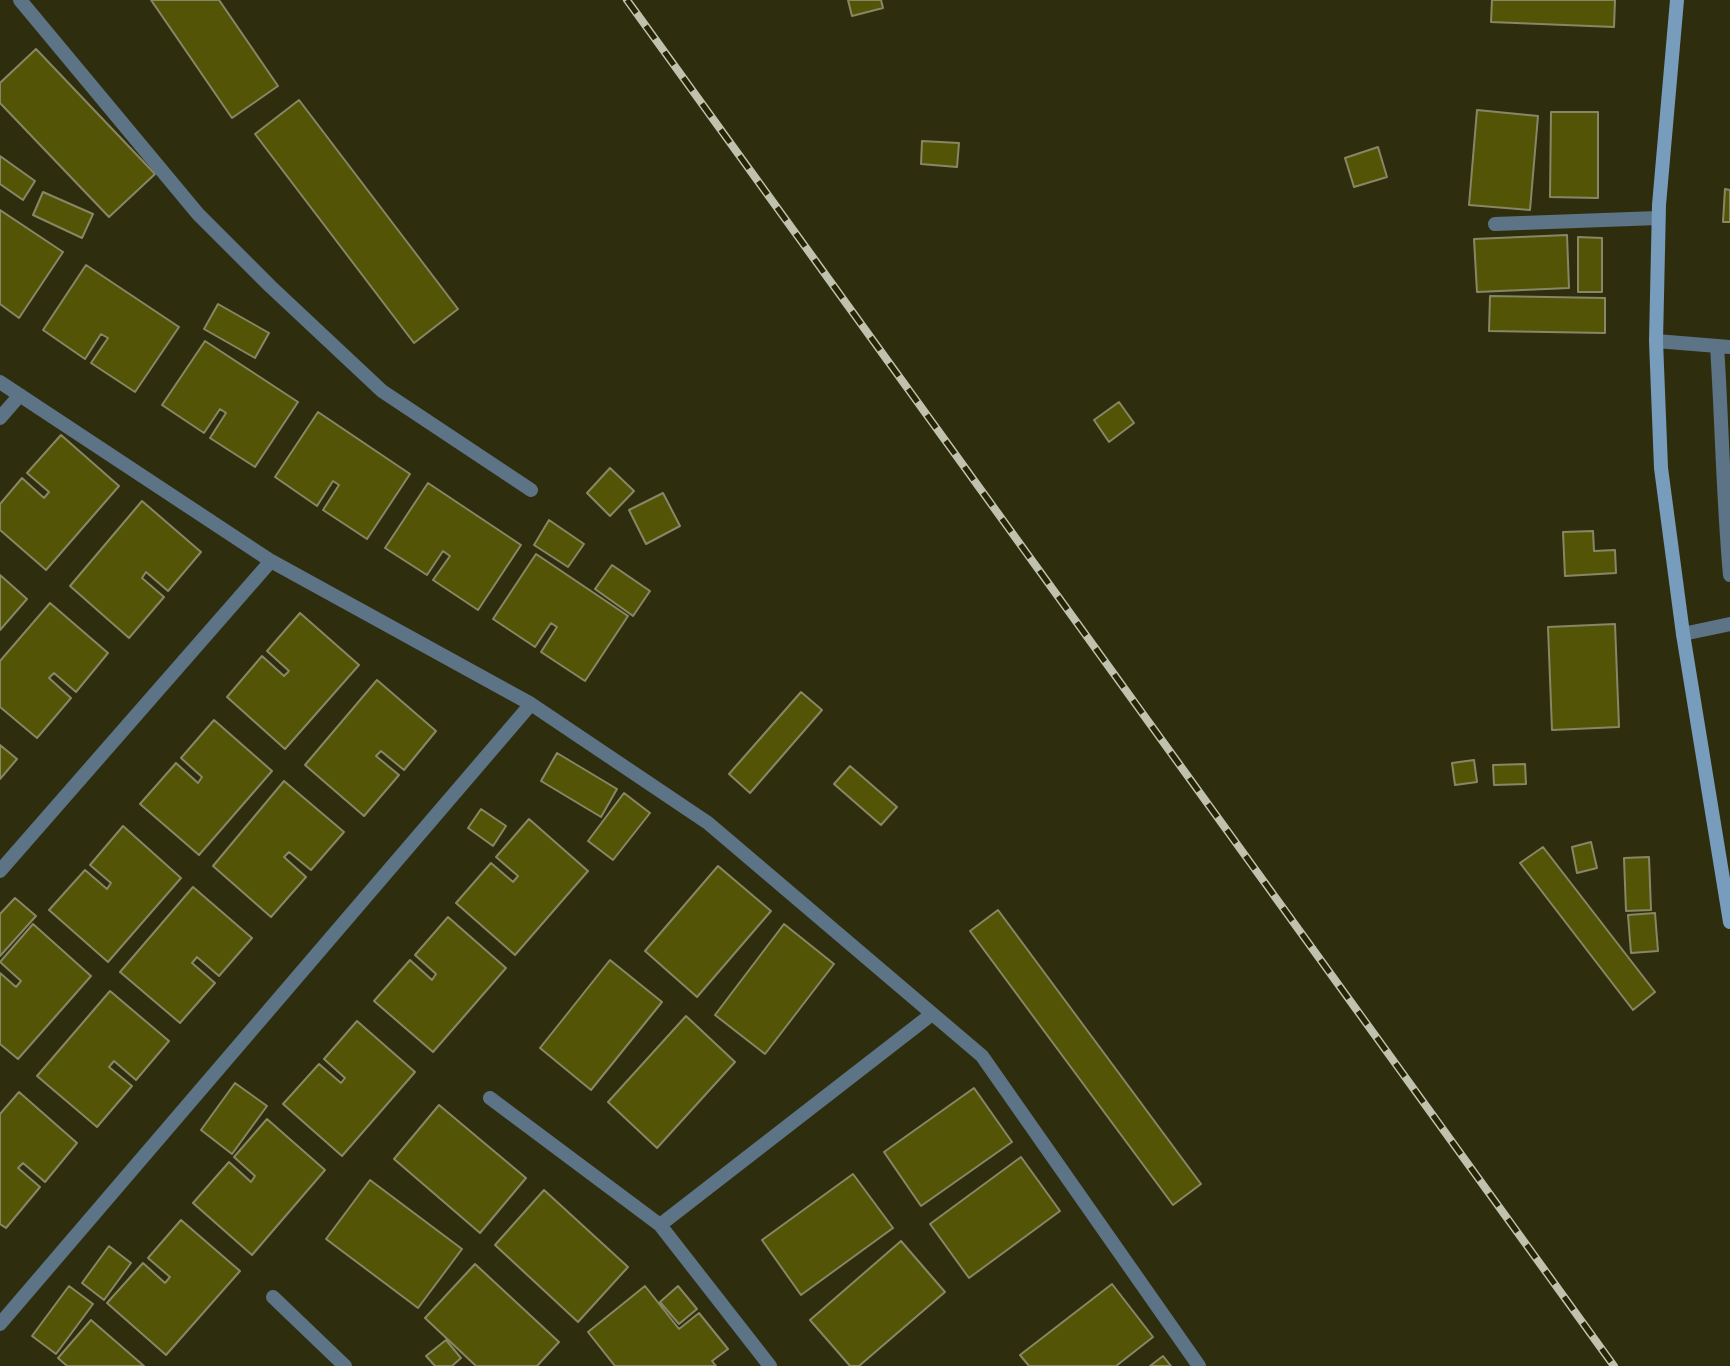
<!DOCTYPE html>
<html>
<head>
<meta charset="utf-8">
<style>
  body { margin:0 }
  canvas { display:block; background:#2e2e0f }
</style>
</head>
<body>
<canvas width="1730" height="1366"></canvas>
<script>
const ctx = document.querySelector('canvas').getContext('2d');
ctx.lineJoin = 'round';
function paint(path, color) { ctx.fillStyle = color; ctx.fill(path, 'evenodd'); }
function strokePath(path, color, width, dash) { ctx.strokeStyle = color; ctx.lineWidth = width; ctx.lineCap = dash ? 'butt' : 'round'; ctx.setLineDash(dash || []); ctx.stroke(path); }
const building = new Path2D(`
  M151,0H219L278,86L232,118Z
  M848,0H881L883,8L852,16Z
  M1492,0H1615L1614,27L1491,22Z
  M36,49L155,174L109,217L0,103V83Z
  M299,100L458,309L414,343L255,134Z
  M1477,110L1538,116L1530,210L1469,205Z
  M1551,112H1598V198L1550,197Z
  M922,141L959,143L957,167L921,164Z
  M1378,147L1387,177L1354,187L1345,158Z
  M0,156L35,181L23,200L0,184Z
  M1725,189L1730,190V222H1723Z
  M43,192L93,214L82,238L33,215Z
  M0,210L63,252L19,318L0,304Z
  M1567,235L1569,288L1477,292L1474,239Z
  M1578,237L1602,238V292H1578Z
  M86,265L179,327L135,392L91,363L108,338L101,334L85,359L43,330Z
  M1490,296L1605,298V333L1489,331Z
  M218,304L269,333L255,358L204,329Z
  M205,341L298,402L255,467L210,438L226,413L220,409L204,433L162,405Z
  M1119,402L1134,423L1109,442L1094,420Z
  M318,412L410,474L367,539L323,510L339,485L333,481L317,506L275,477Z
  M61,435L119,486L46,570L0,530V504L22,478L44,498L49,492L27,473Z
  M610,468L634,491L610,516L587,493Z
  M428,483L521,545L478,610L433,580L450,556L443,551L427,575L385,548Z
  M663,493L680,526L646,544L629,510Z
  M142,501L201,552L168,591L146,572L142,578L164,597L129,638L70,586Z
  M549,520L584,544L568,567L534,545Z
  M1593,531L1594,551L1615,550L1616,573L1565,576L1563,532Z
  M536,554L628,616L585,681L541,652L557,627L551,623L535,647L493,619Z
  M612,565L650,591L633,616L595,589Z
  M0,575L27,599L0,630Z
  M50,603L108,653L76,692L54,673L49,678L71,698L37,738L0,707V661Z
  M300,613L359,665L285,749L227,697L262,656L284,676L289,671L267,651Z
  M1615,624L1619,727L1552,730L1548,627Z
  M377,680L436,731L404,770L381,751L376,756L399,775L364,816L305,765Z
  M801,692L822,710L750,793L729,774Z
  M214,720L272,771L199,855L140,804L176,763L198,783L202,777L181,758Z
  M0,745L17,759L0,779Z
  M557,753L617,789L601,817L541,781Z
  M1474,760L1477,782L1455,785L1452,763Z
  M1525,764L1526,784L1494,785L1493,765Z
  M850,766L897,807L881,825L834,784Z
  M284,781L344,832L311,870L289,852L284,857L306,877L271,917L213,866Z
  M624,793L650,813L613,860L588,841Z
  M481,809L506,826L493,846L468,828Z
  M529,819L588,871L515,955L456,903L491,863L513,882L518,876L496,857Z
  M123,826L181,878L108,962L49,910L85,870L107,889L111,883L90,865Z
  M1591,842L1597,868L1577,873L1572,847Z
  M1543,847L1655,992L1633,1010L1520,863Z
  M1649,857L1651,910L1626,911L1624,858Z
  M718,866L771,911L697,997L645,951Z
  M193,887L252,938L219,976L197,957L192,963L215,983L180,1023L120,972Z
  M15,898L36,916L0,956V914Z
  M998,910L1201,1184L1173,1205L970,931Z
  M1655,913L1658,951L1631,953L1628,915Z
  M448,917L506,968L433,1052L374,1001L410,960L432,980L436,974L415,955Z
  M33,924L91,976L18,1059L0,1044V973L16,987L21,981L0,962Z
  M784,924L834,964L765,1054L715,1015Z
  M610,960L662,1002L591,1090L540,1048Z
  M110,991L169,1041L136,1080L114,1061L109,1067L132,1086L97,1127L37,1076Z
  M686,1016L735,1062L657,1148L608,1102Z
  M357,1021L415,1072L342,1156L283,1104L319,1064L341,1083L345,1078L324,1059Z
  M235,1083L267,1106L232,1154L201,1130Z
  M974,1088L1012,1142L921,1206L884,1152Z
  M19,1092L77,1143L45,1182L23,1163L18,1168L40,1187L6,1228L0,1224V1114Z
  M439,1105L526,1178L480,1233L394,1159Z
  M267,1119L325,1170L252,1255L193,1203L229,1162L251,1182L255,1176L234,1157Z
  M1021,1157L1060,1211L969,1278L930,1224Z
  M853,1174L893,1228L801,1295L762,1240Z
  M370,1180L462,1249L418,1308L326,1239Z
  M544,1190L628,1267L578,1322L495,1245Z
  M181,1220L240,1271L166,1355L107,1303L143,1263L165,1283L170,1277L148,1258Z
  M901,1241L945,1292L859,1366H850L810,1320Z
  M109,1246L131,1263L104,1300L82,1283Z
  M475,1264L559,1342L537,1366H476L425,1318Z
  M1112,1284L1153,1337L1116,1366H1029L1020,1355Z
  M69,1286L93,1304L56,1354L32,1336Z
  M645,1286L679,1329L699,1313L728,1349L712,1361L716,1366H615L588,1332Z
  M678,1286L697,1309L679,1324L660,1302Z
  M91,1320L144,1366H67L58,1358Z
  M446,1340L461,1358L452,1366H435L426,1356Z
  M1163,1356L1171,1366H1150Z`);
paint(building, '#545407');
strokePath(building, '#878766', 2);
strokePath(new Path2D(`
  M1495,224L1658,218`), '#5d7487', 14);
strokePath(new Path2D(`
  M20,0L198,214L270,286L382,391L531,490
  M1656,341L1730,347
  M1717,346C1722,422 1723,499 1730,575
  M0,382L271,561L531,704L708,823L982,1056L1199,1366
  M0,418L20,395
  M1683,634L1730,624
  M0,871L271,561
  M490,1098L660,1225L770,1366
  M660,1225L932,1014
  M273,1297L345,1366
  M0,1324L531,704`), '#5d7487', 14);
strokePath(new Path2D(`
  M1677,0L1659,205L1656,341L1661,468L1683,634L1730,922`), '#789cbb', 14);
const rail = new Path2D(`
  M627,0L1614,1366`);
strokePath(rail, '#c1c2ae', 8);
strokePath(rail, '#252405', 5, [16]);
</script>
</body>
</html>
